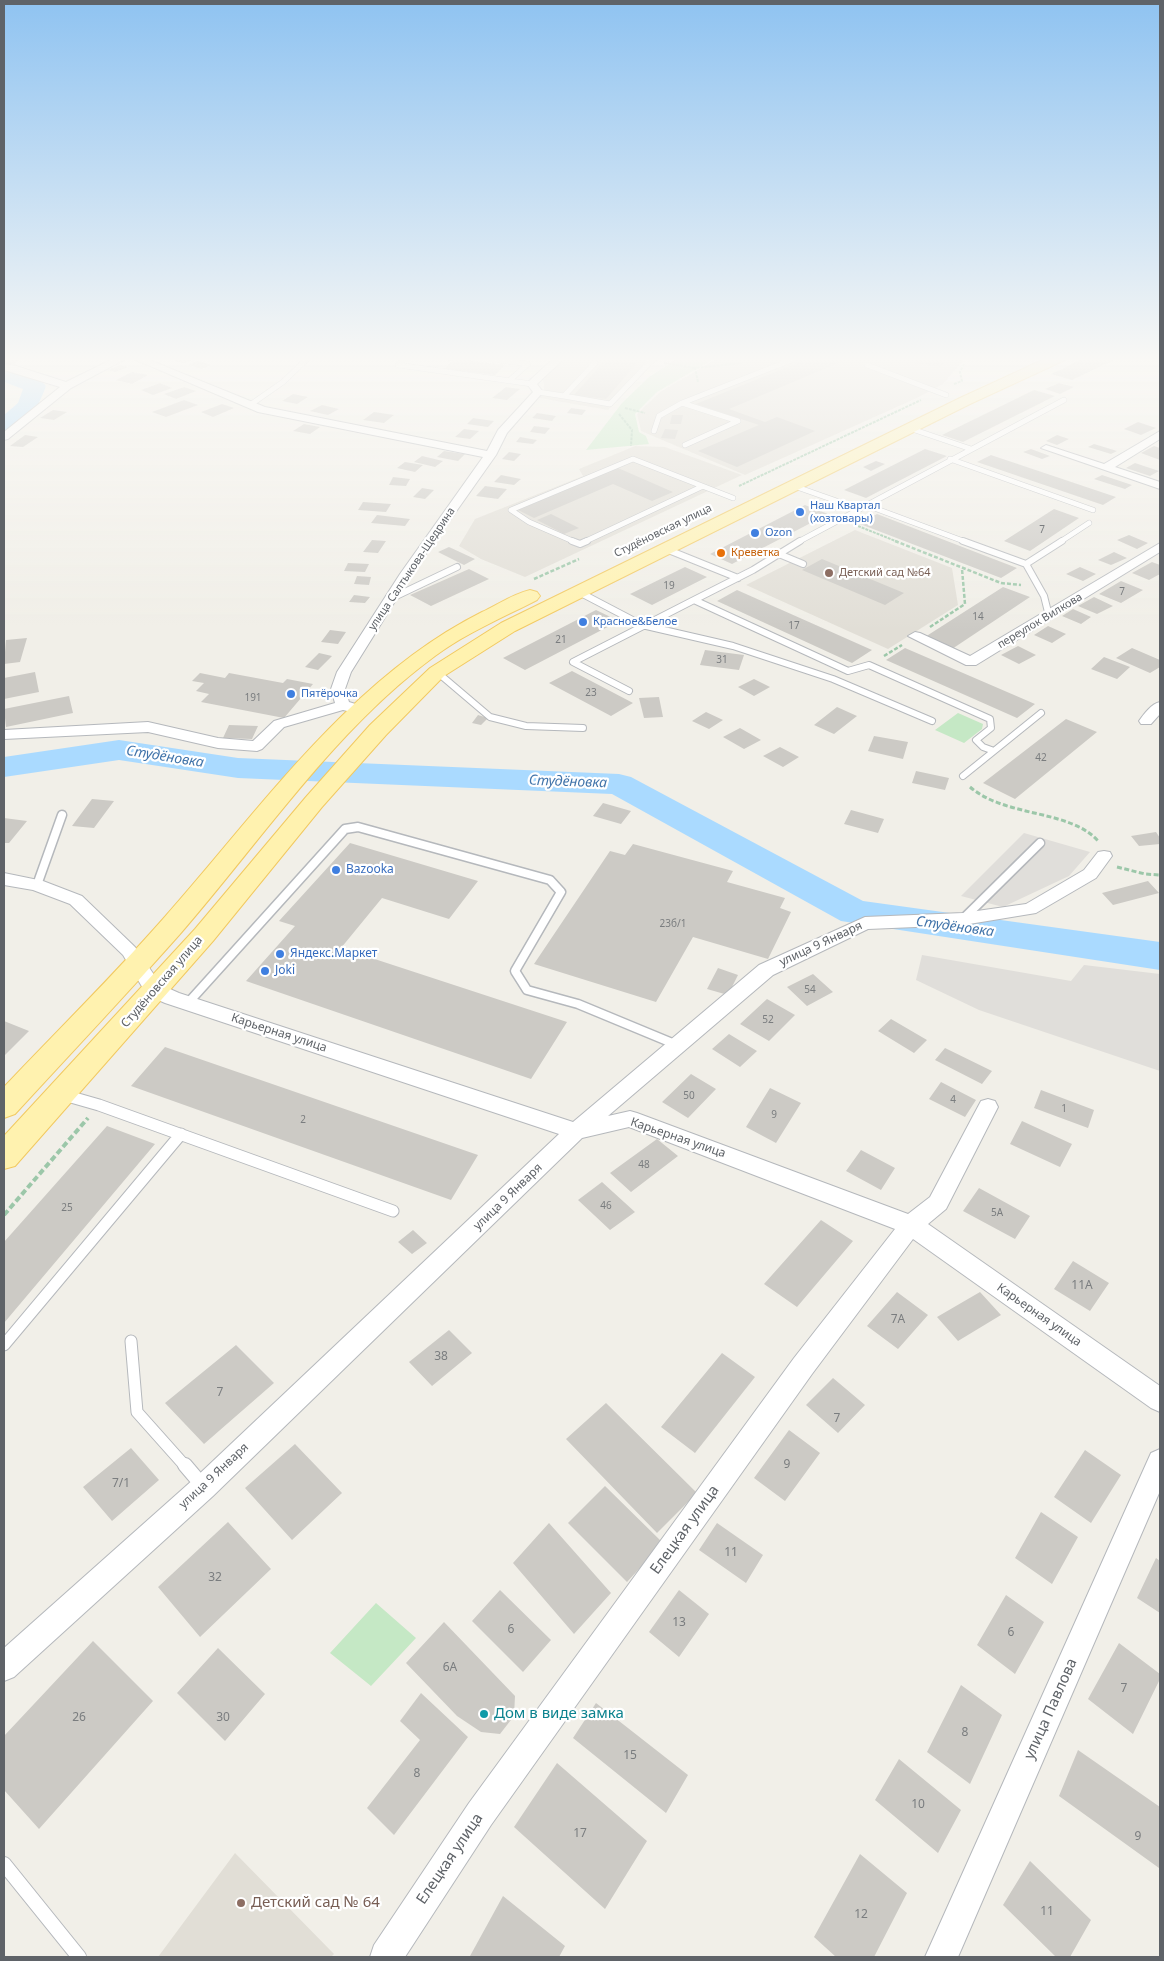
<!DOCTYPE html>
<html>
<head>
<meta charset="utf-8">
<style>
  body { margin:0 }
  #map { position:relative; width:1164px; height:1961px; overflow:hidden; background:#f1efe8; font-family:"Noto Sans",sans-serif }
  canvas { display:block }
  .frame { position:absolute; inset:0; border:5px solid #5f6368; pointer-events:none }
</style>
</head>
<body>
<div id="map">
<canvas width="1164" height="1961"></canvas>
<div class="frame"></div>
</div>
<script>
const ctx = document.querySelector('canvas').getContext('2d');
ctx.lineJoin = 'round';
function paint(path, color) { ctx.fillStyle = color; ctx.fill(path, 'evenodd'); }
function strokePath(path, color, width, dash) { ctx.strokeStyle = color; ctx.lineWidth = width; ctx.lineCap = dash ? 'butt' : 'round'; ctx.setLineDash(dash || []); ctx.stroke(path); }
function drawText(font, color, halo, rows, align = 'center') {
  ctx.font = font + ' "Noto Sans",sans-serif'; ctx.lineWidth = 4.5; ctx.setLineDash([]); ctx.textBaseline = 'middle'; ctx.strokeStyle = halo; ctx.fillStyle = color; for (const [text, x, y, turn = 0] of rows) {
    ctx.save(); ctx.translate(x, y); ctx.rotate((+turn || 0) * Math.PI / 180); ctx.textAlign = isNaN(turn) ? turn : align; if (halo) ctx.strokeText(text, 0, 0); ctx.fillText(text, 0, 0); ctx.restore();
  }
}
paint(new Path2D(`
  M1024,833L1090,852L1069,876L1003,907L961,896Z
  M922,955L1071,981L1084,965L1160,974V1071L979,1010L916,980Z`), '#e0deda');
paint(new Path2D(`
  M566,357H660L608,410L539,398L544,389L543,380Z
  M720,357H966L943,384L917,398L745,475L641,431L637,414L660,392Z
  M635,446L665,447L742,475L525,577L481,559L459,546L475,519L583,476L579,469Z
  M855,530L952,568L958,605L888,649L746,585Z
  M235,1853L334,1954L331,1957H158Z`), '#e1ded6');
paint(new Path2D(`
  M680,357H717L657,392L635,414L639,432L646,436L649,444L586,450L622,403L649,377Z
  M958,713L983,724L982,729L964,743L935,730Z
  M376,1603L416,1638L371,1686L330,1653Z`), '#c5e8c5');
paint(new Path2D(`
  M4,370C16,370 38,375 46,386C39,406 27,428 4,434V415L18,403L23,389L4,382Z
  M119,740L238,758L619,774L631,777L863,901L1160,942V970L841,921L612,794L238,778L119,760L4,777V757Z`), '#aadaff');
paint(new Path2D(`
  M164,357H188L195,359L183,363Z
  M427,357H475L470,361L505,365L495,375L444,369L452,361Z
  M597,357H626L623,361L637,363L606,399L574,395L606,359Z
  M812,357H844L838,359L843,361L729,409L765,422L777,417L815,431L737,467L698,451L759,425L696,404Z
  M914,357H949L941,367L914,363L918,359Z
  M1087,357H1120L1072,380L1051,374Z
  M6,359L20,360L14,364H4Z
  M198,361L211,365L202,369L188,365Z
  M120,365L128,367L115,372L107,370Z
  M132,372L148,375L132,384L116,380Z
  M160,383L172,388L153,395L141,390Z
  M1059,383L1074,387L1060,394L1045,389Z
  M184,387L196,391L176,399L164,394Z
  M506,387L520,389L507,400L492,398Z
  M1034,390L1055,396L963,442L942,435Z
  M293,394L308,397L297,404L282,401Z
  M184,400L198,405L166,417L152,412Z
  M222,404L234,408L213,417L201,412Z
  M322,405L339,409L328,415L310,411Z
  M571,408L586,410L582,415L567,413Z
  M53,410L67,412L54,420L40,418Z
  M374,412L394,415L384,423L363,420Z
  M537,413L556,416L552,421L532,418Z
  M672,415H683L681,424H670Z
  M473,418L494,421L488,427L467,424Z
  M1138,422L1156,428L1141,435L1124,429Z
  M304,424L320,427L310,434L293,431Z
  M534,426L550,428L545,434L530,432Z
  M464,429L479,431L470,439L455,437Z
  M665,429L678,430L675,439L661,438Z
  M25,435L38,437L23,447L10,446Z
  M1057,435L1069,439L1057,445L1046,441Z
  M520,437L537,440L533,444L516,442Z
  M1094,444L1117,451L1111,454L1088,447Z
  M1154,446L1160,448V460L1141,453Z
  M925,449L947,456L866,498L844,490Z
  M1031,449L1050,456L1042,459L1023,452Z
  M444,451L465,454L458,461L437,457Z
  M509,452L521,454L514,461L502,459Z
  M991,455L1116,497L1103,505L977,462Z
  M422,456L443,461L435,467L414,462Z
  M876,461L885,464L871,471L863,467Z
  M405,462L423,465L415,472L397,468Z
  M1135,463L1159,471L1150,476L1126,468Z
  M618,468L673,492L652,501L613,484L534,518L518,510Z
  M501,475L521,479L514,485L494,482Z
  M1102,475L1132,485L1125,489L1094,479Z
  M393,477L410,479L406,486L389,485Z
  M485,486L507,489L498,499L476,496Z
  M422,488L434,490L425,499L413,497Z
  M363,502L391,504L386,512L358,510Z
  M805,505L828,514L732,564L710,554Z
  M1054,509L1079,518L1030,551L1004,541Z
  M551,514L579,528L564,534L537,520Z
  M877,514L1017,568L1001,578L860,524Z
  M377,515L410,519L405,526L371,523Z
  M1129,535L1148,543L1137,549L1117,540Z
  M372,540L386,541L378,553L363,552Z
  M449,547L475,559L464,565L438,552Z
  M1114,552L1127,558L1111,565L1098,560Z
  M822,559L904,593L885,605L802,570Z
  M1152,562L1160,565V574L1149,580L1132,573Z
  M348,563L369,564L365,572L344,571Z
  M685,567L707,577L652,605L630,594Z
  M1080,567L1096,574L1083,581L1066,574Z
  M469,569L489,579L431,606L410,595Z
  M357,576L371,577L369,585L354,584Z
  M1121,581L1143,590L1121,603L1099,594Z
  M1003,587L1030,597L952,649L925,637Z
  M737,590L872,650L852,663L717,601Z
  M354,595L370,597L365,603L349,602Z
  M1094,597L1113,606L1097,614L1078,606Z
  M1073,609L1091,617L1081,624L1062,616Z
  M596,610L619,621L525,670L503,658Z
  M1048,626L1066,634L1052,643L1034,635Z
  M330,630L346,632L338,644L321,642Z
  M27,638L20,662L4,664L6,640Z
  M1018,646L1036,655L1019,664L1001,655Z
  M905,648L1035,704L1017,718L886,660Z
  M1132,648L1160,660V667L1150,673L1116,658Z
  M705,650L744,655L739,670L700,665Z
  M319,653L332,656L318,670L305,667Z
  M1104,657L1130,667L1117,679L1091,669Z
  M572,671L633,703L611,716L549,683Z
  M35,672L39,692L4,699V678Z
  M200,673L225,678L229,673L283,683L287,679L313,684L284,718L201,702L209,694L196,691L204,683L192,681Z
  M754,679L770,687L754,696L738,687Z
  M69,696L73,713L6,727L4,709Z
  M659,697L663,717L644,718L639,698Z
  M837,707L857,716L834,734L814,725Z
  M706,712L723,720L709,729L692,721Z
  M478,715L488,718L481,725L472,723Z
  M1066,719L1097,732L1015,799L983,783Z
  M229,725L258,726L252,739L223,738Z
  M740,728L761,740L744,749L723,737Z
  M874,736L908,742L903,759L868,751Z
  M780,747L799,757L783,767L763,756Z
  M916,771L949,778L945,790L912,783Z
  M92,799L114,801L94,828L72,826Z
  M603,803L631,811L621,824L593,816Z
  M851,810L884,819L878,833L844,824Z
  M4,818L27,821L9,843H4Z
  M1156,832L1160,838V844L1139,846L1131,836Z
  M350,843L478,881L449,919L382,898L341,948L567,1022L531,1079L246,981L295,926L279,921Z
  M633,844L733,871L727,882L785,898L780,908L791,912L768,959L693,937L656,1002L534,964L610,851L625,855Z
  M1148,881L1159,893L1113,905L1102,893Z
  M718,968L738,975L728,995L707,989Z
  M813,974L833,992L807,1006L787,987Z
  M767,999L795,1015L769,1041L740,1024Z
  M891,1019L927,1040L914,1053L878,1031Z
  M4,1021L29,1031L4,1056Z
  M729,1034L757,1051L740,1067L712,1049Z
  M165,1047L478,1155L451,1200L131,1086Z
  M945,1048L992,1071L982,1084L935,1060Z
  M691,1074L716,1089L688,1118L662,1102Z
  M941,1082L976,1100L965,1117L929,1099Z
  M770,1088L801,1103L776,1143L746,1127Z
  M1041,1090L1094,1110L1088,1128L1034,1108Z
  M1022,1121L1072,1144L1060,1167L1010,1144Z
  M107,1126L155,1144L4,1323V1242Z
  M657,1139L678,1156L631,1192L610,1173Z
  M861,1150L895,1168L881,1190L846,1171Z
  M602,1182L635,1212L610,1230L578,1200Z
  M979,1188L1030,1216L1015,1239L963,1211Z
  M821,1220L853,1241L797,1307L764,1284Z
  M413,1230L427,1243L412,1254L398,1242Z
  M1073,1261L1109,1283L1090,1311L1054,1289Z
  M897,1292L928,1315L898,1349L867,1326Z
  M980,1292L1001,1315L958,1341L937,1317Z
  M449,1330L472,1353L432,1386L409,1362Z
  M236,1345L274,1383L204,1444L165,1403Z
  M722,1353L755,1377L695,1453L661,1427Z
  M833,1378L865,1405L838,1433L806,1405Z
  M606,1403L697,1493L657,1533L566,1439Z
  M789,1430L820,1453L785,1501L754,1478Z
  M295,1444L342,1493L292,1540L245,1488Z
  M131,1448L159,1480L112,1521L83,1487Z
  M1085,1450L1121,1475L1091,1523L1054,1497Z
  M605,1486L663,1543L627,1582L568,1523Z
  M1041,1512L1078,1537L1052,1584L1015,1558Z
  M228,1522L271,1569L200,1637L158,1587Z
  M549,1523L611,1593L574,1634L513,1563Z
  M717,1523L763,1555L746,1583L699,1550Z
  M1156,1558L1160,1561V1613L1137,1598Z
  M500,1590L551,1640L523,1672L472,1621Z
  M679,1590L709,1614L679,1657L649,1632Z
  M1006,1595L1044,1622L1015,1674L977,1645Z
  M444,1622L515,1696L514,1716L500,1734L481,1732L457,1716L406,1663Z
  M93,1641L153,1701L39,1829L4,1790V1736Z
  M1119,1643L1160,1674V1679L1133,1734L1088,1699Z
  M218,1648L265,1694L225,1741L177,1693Z
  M961,1685L1002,1715L970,1784L927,1752Z
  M421,1693L468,1737L394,1835L367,1808L420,1740L400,1721Z
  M596,1703L688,1775L666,1813L573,1738Z
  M1078,1750L1160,1807L1159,1868L1059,1796Z
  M899,1759L961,1810L938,1853L875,1800Z
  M557,1763L647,1841L605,1909L514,1827Z
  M860,1854L907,1893L874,1957H836L814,1937Z
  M1030,1861L1091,1920L1070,1957H1056L1003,1905Z
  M503,1896L565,1946L559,1957L470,1956Z`), '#cccac5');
const serviceFar4 = new Path2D(`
  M407,357L398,365L532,384
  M492,359L528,364L510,380
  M867,365L946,395
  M538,392L564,396L595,363
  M564,396L610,404L652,360L641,357
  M250,405L283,382L309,357
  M909,428L971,449
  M654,431L659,416L682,403
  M685,445L738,421L682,403L799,357
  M950,459L1093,510
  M794,486L848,505H866L966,542
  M575,542L529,522L511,510L633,459L733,498
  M584,542L701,487
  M798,542L1064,400
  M1060,542L1089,523`);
const serviceFar3 = new Path2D(`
  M572,541L580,544L587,541
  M800,541L753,570L694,600L848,671L869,665L990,719L991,728L976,740L983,747L994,751L1041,713
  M963,541L1026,564L1044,596L1049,616
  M666,549L738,578
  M779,554L803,564
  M1026,564L1062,541
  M579,592L642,625L733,646L833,679L932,721
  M390,599L457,567
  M437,672L490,717L526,726L583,728
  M629,691L573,662L694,600
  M963,776L994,751`);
const serviceFar2 = new Path2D(`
  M37,885L62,815
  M963,919L1040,843
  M188,1003L345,829L358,827L550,880L561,892L515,971L527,990L578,1004L677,1045`);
const serviceFar1 = new Path2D(`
  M64,1095L99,1105L393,1211
  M131,1341L137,1412L186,1467
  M4,1345L181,1134`);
const service = new Path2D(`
  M185,1465L202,1485
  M4,1864L79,1957`);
const minor = new Path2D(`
  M117,357H129L71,388L8,439L4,440V432L60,387L4,370V364L16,366L66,382Z
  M129,357H142L265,407L487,451L498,430L533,392L527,384L528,382L555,357H566L537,384L543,392L507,433L496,455L412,574L351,672L345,689L349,702L365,707L367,710L365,713L360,714L343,710L284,727L262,749L257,751L218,748L148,732L4,739V730L148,722L218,738L253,741L274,721L335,703L331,689L337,672L400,574L483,457L258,412Z
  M1160,431V439L1115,467L1160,482V489L1041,448L1046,445L1104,464Z
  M1160,543V552L976,665H966L908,636L915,632L920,633L970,656Z
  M1160,702V714L1151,724H1141L1139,721C1144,714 1151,704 1160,702Z
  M1104,851L1110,852L1112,856L1096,878L1036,913L963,925L868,929L773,975L608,1116L630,1111L637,1113L908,1214L930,1197L981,1101L988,1099L995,1101L998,1107L946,1209L928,1224L1160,1386V1412L1151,1408L913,1239L812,1374L491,1825L405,1957H370L374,1945L469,1803L794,1358L895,1229L629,1127L582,1138L213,1496L14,1677L4,1681V1648L195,1478L559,1134L165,1003L147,995L123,955L70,904L33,890L4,885V873L43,881L82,896L135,947L161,985L179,993L573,1122L759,965L865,917L963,913L1026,904L1084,870L1098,852Z
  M1160,1449V1491L958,1957H925L1151,1453Z`);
const primary = new Path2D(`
  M1049,357H1067L1065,360L970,404L515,631L444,676L386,735L322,807L213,941L15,1166L4,1169V1136L195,929L306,797L370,725L430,668L501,623L960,398Z
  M530,590L537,592L540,596L537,600C502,618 466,633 435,656C335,729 261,841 180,934C126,995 70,1054 15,1114L4,1118V1087C57,1031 112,977 163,919C259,811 350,678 482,612C497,605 513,594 530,590Z`);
strokePath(serviceFar4, '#b5b8bc', 6);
strokePath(serviceFar3, '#b5b8bc', 8);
strokePath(serviceFar2, '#b5b8bc', 11);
strokePath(serviceFar1, '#b5b8bc', 13);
strokePath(service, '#b5b8bc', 16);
strokePath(minor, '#b5b8bc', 2);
strokePath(primary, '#f2c960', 2);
strokePath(new Path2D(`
  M664,363L695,368
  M698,382L695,368L742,363
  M954,384L962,381L960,372L964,364
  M625,408L645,413
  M619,414L632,430L631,446
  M739,486L921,400
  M858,526L898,542`), '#9cc7a9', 2, [3, 1]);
strokePath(new Path2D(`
  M895,541L1001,583L1021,585
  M534,579L579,559
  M930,627L965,604L962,569
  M884,656L902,645`), '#9cc7a9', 2.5, [4, 2]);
strokePath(new Path2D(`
  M970,787C1006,818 1071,809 1099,842
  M1117,867L1145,874L1160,875`), '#9cc7a9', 3, [5, 2.5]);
strokePath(new Path2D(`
  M4,1215L88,1118`), '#9cc7a9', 4, [6, 3]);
strokePath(serviceFar4, '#fff', 5);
strokePath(serviceFar3, '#fff', 6);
strokePath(serviceFar2, '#fff', 8);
strokePath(serviceFar1, '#fff', 11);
strokePath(service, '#fff', 14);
paint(minor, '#fff');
paint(primary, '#fff2af');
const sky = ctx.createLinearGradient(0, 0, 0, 631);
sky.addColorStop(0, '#8fc3f1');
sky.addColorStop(0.57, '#f9f8f5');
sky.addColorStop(1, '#f9f8f500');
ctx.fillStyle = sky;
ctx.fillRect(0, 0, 1164, 631);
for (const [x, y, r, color] of [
  [800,512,5,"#3f7fe0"],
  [755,533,5,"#3f7fe0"],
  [721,553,5,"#e8710a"],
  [829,573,5,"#8d6e63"],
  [583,622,5,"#3f7fe0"],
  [291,694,5,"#3f7fe0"],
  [336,870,5,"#3f7fe0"],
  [280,954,5,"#3f7fe0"],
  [265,971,5,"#3f7fe0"],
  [484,1714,5,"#0f9aa8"],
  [241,1903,5,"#8d6e63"]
]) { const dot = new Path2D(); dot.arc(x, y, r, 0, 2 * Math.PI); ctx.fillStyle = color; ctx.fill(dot); strokePath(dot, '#fff', 2); }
drawText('10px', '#7a7d7f', null, [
  ["7",1042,530],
  ["19",669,586],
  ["7",1122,592],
  ["14",978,617],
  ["17",794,626],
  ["21",561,640],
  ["31",722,660],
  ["23",591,693],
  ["191",253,698],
  ["42",1041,758],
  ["23б/1",673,924],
  ["54",810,990],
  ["52",768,1020],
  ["50",689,1096],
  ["4",953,1100],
  ["1",1064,1109],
  ["9",774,1115],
  ["2",303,1120],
  ["48",644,1165],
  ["46",606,1206],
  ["25",67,1208],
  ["5А",997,1213]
]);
drawText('11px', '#366cbe', '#fff', [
  ["Наш Квартал",810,506],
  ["(хозтовары)",810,519],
  ["Ozon",765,533],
  ["Красное&Белое",593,622],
  ["Пятёрочка",301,694]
], 'left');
drawText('11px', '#5f6368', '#fff', [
  ["Студёновская улица",663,531,-26],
  ["улица Салтыкова-Щедрина",412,569,-56],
  ["переулок Вилкова",1040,621,-31]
]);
drawText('11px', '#c56008', '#fff', [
  ["Креветка",731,553]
], 'left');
drawText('11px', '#785e54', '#fff', [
  ["Детский сад №64",839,573]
], 'left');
drawText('12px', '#366cbe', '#fff', [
  ["Bazooka",346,870],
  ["Яндекс.Маркет",290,954],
  ["Joki",275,971]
], 'left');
drawText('12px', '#5f6368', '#fff', [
  ["улица 9 Января",821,944,-25],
  ["Студёновская улица",162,982,-49],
  ["Карьерная улица",279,1033,18],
  ["Карьерная улица",678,1138,19],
  ["улица 9 Января",508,1197,-44],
  ["Карьерная улица",1039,1315,35],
  ["улица 9 Января",214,1476,-43]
]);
drawText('12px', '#7a7d7f', null, [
  ["11А",1082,1286],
  ["7А",898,1320],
  ["38",441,1357],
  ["7",220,1393],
  ["7",837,1419],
  ["9",787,1465],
  ["7/1",121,1484],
  ["11",731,1553],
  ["32",215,1578],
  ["13",679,1623],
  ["6",511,1630],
  ["6",1011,1633],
  ["6А",450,1668],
  ["7",1124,1689],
  ["26",79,1718],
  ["30",223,1718],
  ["8",965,1733],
  ["15",630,1756],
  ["8",417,1774],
  ["10",918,1805],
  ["17",580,1834],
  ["9",1138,1837],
  ["11",1047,1912],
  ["12",861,1915]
]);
drawText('italic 14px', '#4174aa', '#fff', [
  ["Студёновка",165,757,9],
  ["Студёновка",568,782,2],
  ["Студёновка",955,927,8]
]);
drawText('15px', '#5f6368', '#fff', [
  ["Елецкая улица",685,1530,-54],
  ["улица Павлова",1051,1709,-66],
  ["Елецкая улица",450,1859,-56]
]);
drawText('15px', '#0d838f', '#fff', [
  ["Дом в виде замка",494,1714]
], 'left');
drawText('15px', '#785e54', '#fff', [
  ["Детский сад № 64",251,1903]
], 'left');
</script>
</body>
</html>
